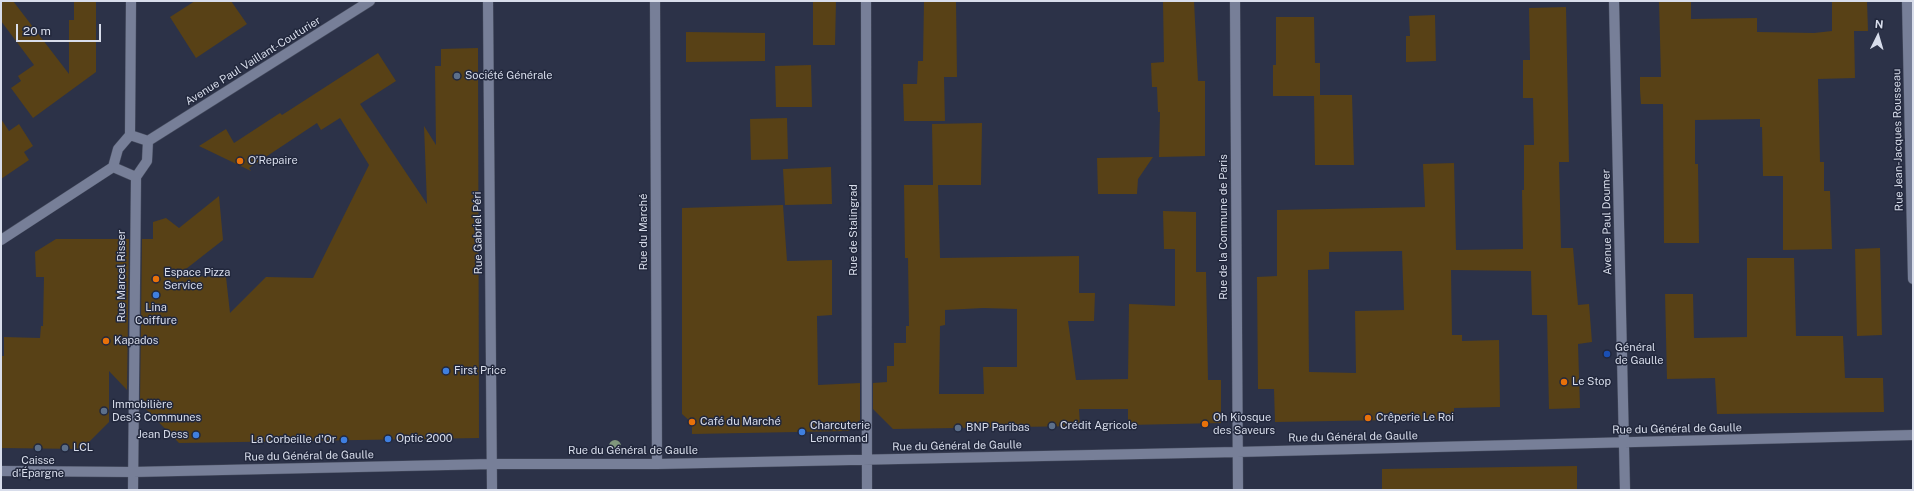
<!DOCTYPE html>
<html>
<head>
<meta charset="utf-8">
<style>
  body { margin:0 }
  #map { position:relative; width:1914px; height:491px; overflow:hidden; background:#2c3248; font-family:"Public Sans",sans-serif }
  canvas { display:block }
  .frame { position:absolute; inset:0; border:2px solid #d8ddeb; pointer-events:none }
  .north { position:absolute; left:1858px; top:16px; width:40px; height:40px; -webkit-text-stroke:3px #22283d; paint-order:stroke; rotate:5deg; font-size:11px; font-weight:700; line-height:16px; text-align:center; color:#d8ddeb }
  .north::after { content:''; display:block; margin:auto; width:14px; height:18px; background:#d8ddeb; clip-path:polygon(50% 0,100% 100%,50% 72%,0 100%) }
  .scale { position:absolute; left:16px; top:24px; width:85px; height:18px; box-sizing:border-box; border:2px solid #d8ddeb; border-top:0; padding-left:5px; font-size:12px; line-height:14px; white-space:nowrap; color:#d8ddeb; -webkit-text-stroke:3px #22283d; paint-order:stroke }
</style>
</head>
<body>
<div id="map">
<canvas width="1914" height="491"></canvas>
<div class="frame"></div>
<div class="north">N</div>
<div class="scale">20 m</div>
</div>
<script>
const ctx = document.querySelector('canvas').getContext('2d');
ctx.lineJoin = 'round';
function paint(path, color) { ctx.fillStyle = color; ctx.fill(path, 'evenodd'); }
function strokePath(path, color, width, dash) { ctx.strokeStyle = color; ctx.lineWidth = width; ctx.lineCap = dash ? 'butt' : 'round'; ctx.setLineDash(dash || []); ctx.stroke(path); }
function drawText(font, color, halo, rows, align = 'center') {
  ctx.font = font + ' "Public Sans",sans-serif'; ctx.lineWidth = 3; ctx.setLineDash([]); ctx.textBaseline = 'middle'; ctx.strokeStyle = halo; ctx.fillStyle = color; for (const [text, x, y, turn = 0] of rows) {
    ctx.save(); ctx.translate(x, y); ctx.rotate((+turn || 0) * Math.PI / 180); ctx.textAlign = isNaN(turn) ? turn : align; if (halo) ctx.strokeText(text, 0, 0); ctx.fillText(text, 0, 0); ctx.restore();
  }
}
paint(new Path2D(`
  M1,1H13L69,74V20H74V1H96V72L33,118L11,88L21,81L18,76L34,65L1,21Z
  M195,1H231L247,24L196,58L170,17Z
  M813,1H836L835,45H813Z
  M924,1H956L957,77H944L945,121H904L903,84H917L918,61H923Z
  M1163,1H1194L1198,81H1205V156L1159,157L1160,112H1158L1157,87H1152L1151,63L1164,62Z
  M1659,1H1691V19L1757,18V32L1814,33L1832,31V1H1867L1868,31H1854L1855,78L1818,79L1820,162H1824V191H1830L1832,249L1783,250V176H1763L1762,127H1760V119L1695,120V164H1698L1699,243H1664L1663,104H1641L1640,90V77H1661Z
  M1566,7L1569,162H1559L1561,248H1573L1578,305L1589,304L1592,342L1578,344L1580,408L1549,409L1547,315H1532L1531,271L1451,270L1452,335H1462V341L1499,340L1500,407L1454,408V419L1275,422L1274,389H1258L1257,277L1277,276V210L1425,207L1423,164L1454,163L1456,250L1523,249L1522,190H1524V145H1534L1533,98H1523V60H1530L1529,8ZM1402,251L1404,310L1355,311L1356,373L1309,372L1308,270L1329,269V252Z
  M1435,15L1436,61L1406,62V36H1410L1409,16Z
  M1276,17H1314L1315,63H1320V95H1352L1354,165H1315L1314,96H1273V65H1276Z
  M686,32L765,33V61L686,62Z
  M478,48L479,438L179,443L140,403L142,239H153V222L166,218L179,228L219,196L223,240L177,276L226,277L230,313L266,277L313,278L369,165L340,118L321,130L317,123L249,168L251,171L199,146L226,129L234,143L280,113L282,115L378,53L396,81L360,104L427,204L424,126L436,145L435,66H441V49Z
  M811,65L812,107H776L775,66Z
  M787,118L788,159L751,160L750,119Z
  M1,119L9,131L19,124L33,146L24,152L29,160L1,179Z
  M982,123L981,185H933L932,124Z
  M1153,157L1138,179L1137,194H1098L1097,158Z
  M831,167L832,204L785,205L783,169Z
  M904,185H938L940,258L1079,256V293H1095L1094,321H1068L1076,380L1128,379L1129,304L1175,306V249H1164L1163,211L1196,212V272H1206L1208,380H1221V423L1128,425V409H1079L1080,426L893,429L873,409V383L887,382V366H894V343H906V326H909L908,258H905ZM983,308L1017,309V367H983L984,394H939L940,326L945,325V310Z
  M783,205L787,261L832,260V315L817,316L818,385L860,383V420L849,431L692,434V423L682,414V208Z
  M56,239H129L127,390L109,371V422L82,449L1,448V356H4V337L40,338L41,326H43L44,277H36L35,252Z
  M1880,248L1882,335L1857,336L1855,249Z
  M1747,258H1794L1796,336H1843L1845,378H1883L1884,412L1717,414L1715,378L1667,379L1665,294H1693L1694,338L1747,337Z
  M1577,466V490H1382V469Z`), '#584116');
const street = new Path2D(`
  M488,1L492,490
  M655,1L657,464
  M866,1L867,490
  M1235,1L1238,490
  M1614,1L1625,490
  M1907,1L1913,279
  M130,135L131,1
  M130,135L148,141L147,161L136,177L113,167L118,149Z
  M148,141L370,1
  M1,240L113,167
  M1,471L133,472L492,464H657L1237,452L1913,435
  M133,490L136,177`);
strokePath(street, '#474d5f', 11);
strokePath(street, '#777f98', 10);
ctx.fillStyle = '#7f977c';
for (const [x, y] of [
  [615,446]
]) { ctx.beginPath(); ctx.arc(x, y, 6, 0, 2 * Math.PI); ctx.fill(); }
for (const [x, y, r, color] of [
  [457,76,4,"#5c6f8a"],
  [240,161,4,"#e8710a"],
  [156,279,4,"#e8710a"],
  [156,295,4,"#3f7fe0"],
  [106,341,4,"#e8710a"],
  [1607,354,4,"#1a4fb4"],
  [446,371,4,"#3f7fe0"],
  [1564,382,4,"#e8710a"],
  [104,411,4,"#5c6f8a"],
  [1368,418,4,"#e8710a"],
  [692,422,4,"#e8710a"],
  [1205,424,4,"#e8710a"],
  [1052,426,4,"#5c6f8a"],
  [958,428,4,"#5c6f8a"],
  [802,432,4,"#3f7fe0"],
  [196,435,4,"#3f7fe0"],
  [388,439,4,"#3f7fe0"],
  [344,440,4,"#3f7fe0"],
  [38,448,4,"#5c6f8a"],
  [65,448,4,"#5c6f8a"]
]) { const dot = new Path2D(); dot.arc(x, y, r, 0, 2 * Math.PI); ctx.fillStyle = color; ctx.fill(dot); strokePath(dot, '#22283d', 1.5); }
drawText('11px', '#d8ddeb', '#22283d', [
  ["Avenue Paul Vaillant-Couturier",253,61,-32],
  ["Rue Jean-Jacques Rousseau",1898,140,-91],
  ["Avenue Paul Doumer",1607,222,-91],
  ["Rue de la Commune de Paris",1224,227,-90],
  ["Rue de Stalingrad",854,230,-90],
  ["Rue du Marché",644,232,-90],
  ["Rue Gabriel Péri",478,233,-91],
  ["Rue Marcel Risser",122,276,-90],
  ["Rue du Général de Gaulle",1677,429,-1],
  ["Rue du Général de Gaulle",1353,437,-1],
  ["Rue du Général de Gaulle",957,446,-1],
  ["Rue du Général de Gaulle",633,451],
  ["Rue du Général de Gaulle",309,456,-1]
]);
drawText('11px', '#d8ddeb', '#22283d', [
  ["Société Générale",465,76],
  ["O’Repaire",248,161],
  ["Espace Pizza",164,273],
  ["Service",164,286],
  ["Lina",156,308,"center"],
  ["Coiffure",156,321,"center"],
  ["Kapados",114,341],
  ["Général",1615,348],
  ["de Gaulle",1615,361],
  ["First Price",454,371],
  ["Le Stop",1572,382],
  ["Immobilière",112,405],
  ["Des 3 Communes",112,418],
  ["Oh Kiosque",1213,418],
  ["des Saveurs",1213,431],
  ["Crêperie Le Roi",1376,418],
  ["Café du Marché",700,422],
  ["Charcuterie",810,426],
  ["Lenormand",810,439],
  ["Crédit Agricole",1060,426],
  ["BNP Paribas",966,428],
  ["Jean Dess",188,435,"right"],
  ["Optic 2000",396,439],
  ["La Corbeille d'Or",336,440,"right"],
  ["LCL",73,448],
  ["Caisse",38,461,"center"],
  ["d'Épargne",38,474,"center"]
], 'left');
</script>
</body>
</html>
